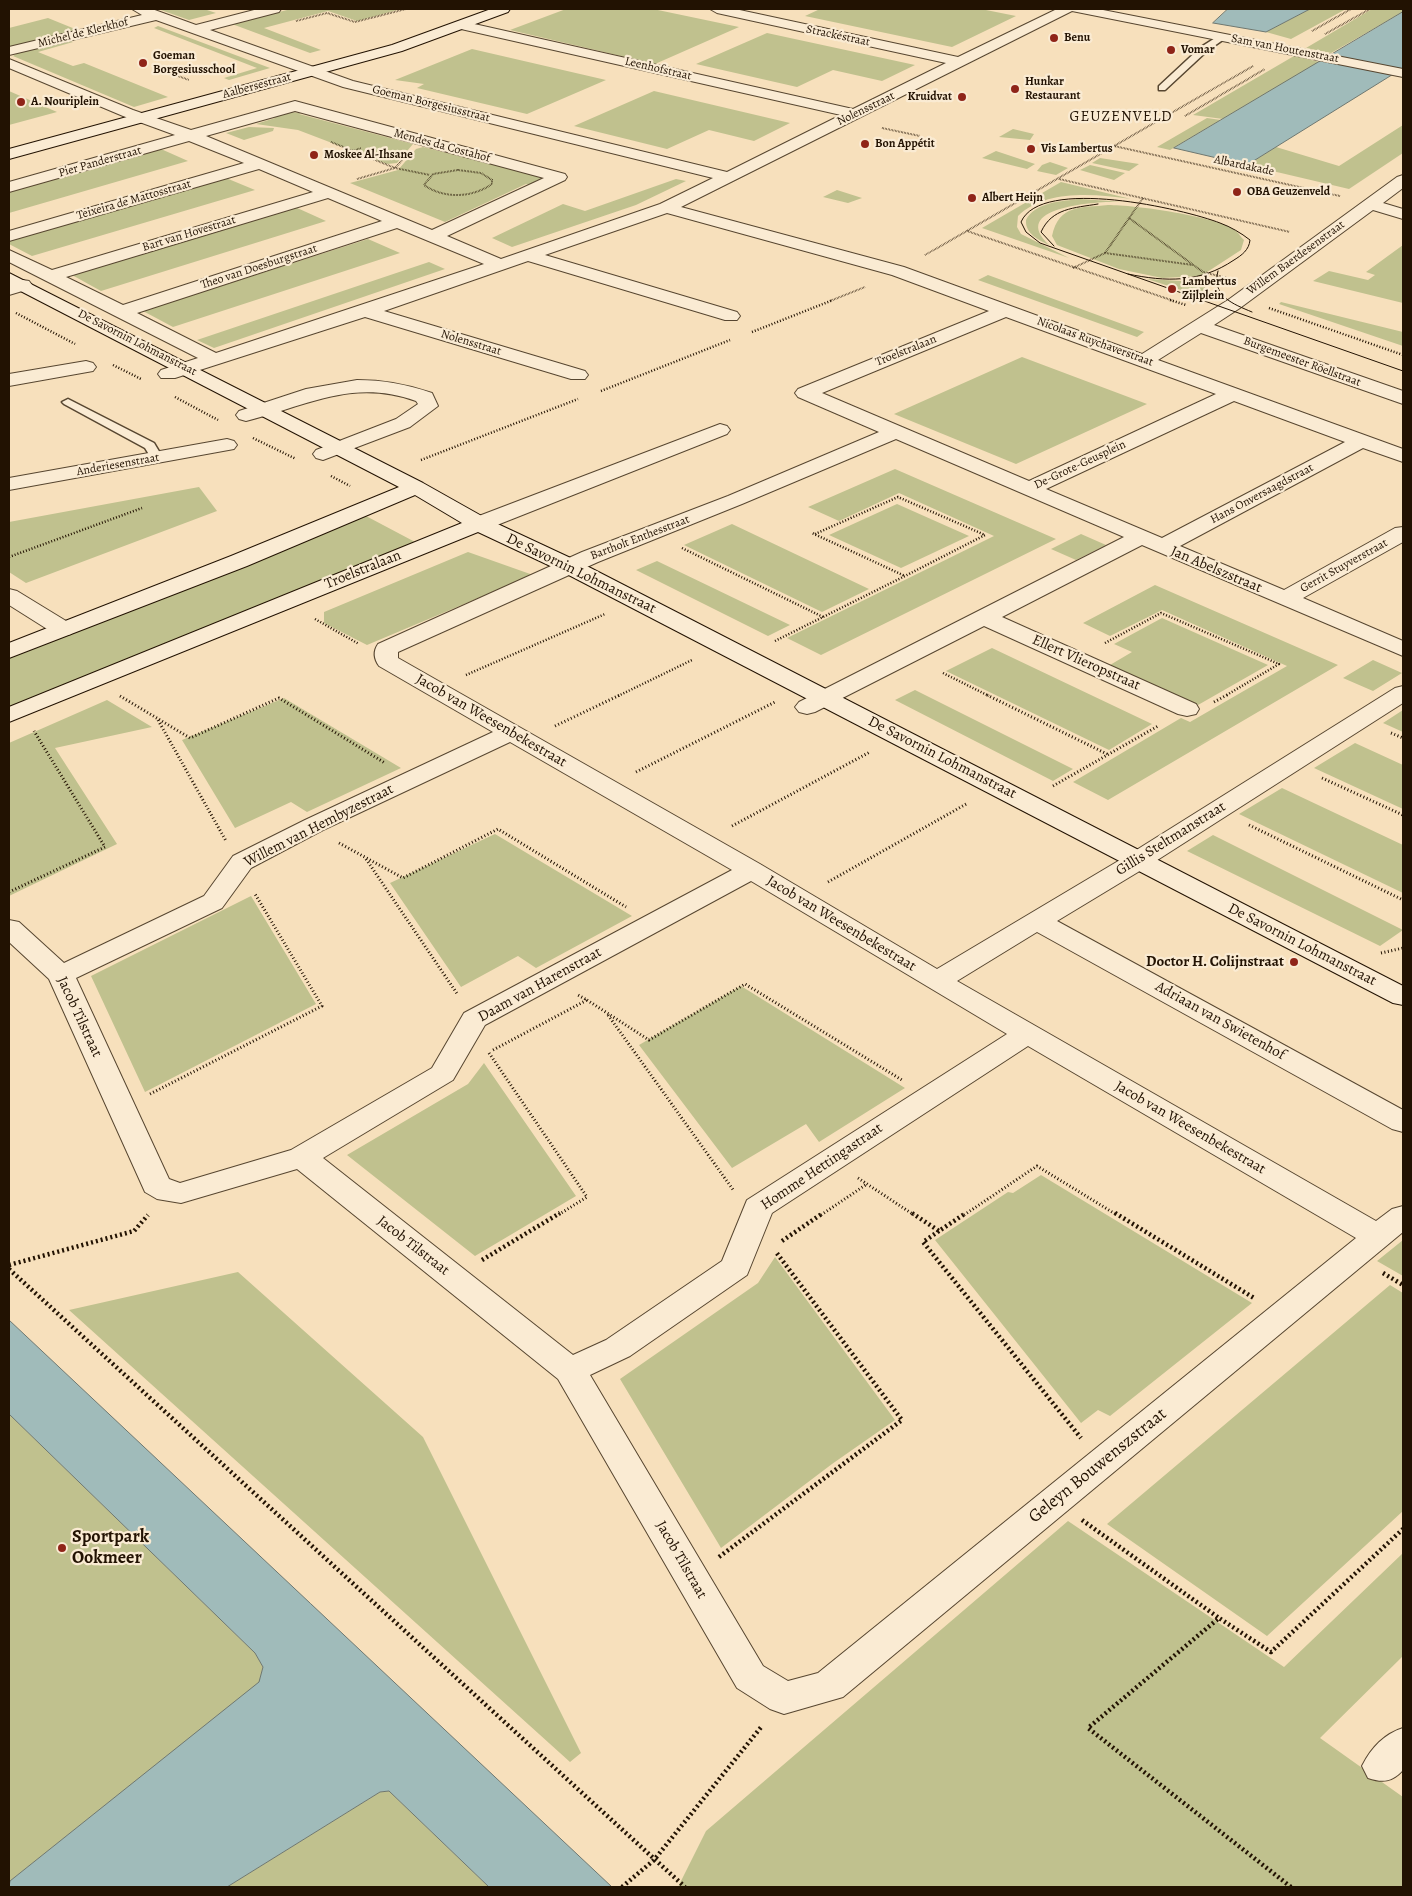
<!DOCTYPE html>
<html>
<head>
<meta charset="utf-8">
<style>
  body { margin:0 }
  #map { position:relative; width:1412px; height:1896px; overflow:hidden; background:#f7e0bc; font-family:Alegreya,serif }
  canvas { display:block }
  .frame { position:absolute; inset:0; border:10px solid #221202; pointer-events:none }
</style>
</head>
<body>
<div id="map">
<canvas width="1412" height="1896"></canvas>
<div class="frame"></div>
</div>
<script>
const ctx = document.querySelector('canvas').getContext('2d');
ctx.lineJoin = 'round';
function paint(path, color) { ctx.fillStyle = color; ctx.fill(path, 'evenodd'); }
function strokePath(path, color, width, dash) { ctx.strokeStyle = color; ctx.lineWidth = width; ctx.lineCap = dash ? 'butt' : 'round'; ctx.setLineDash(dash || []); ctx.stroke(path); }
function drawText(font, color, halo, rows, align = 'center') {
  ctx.font = font + ' Alegreya,serif'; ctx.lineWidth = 4.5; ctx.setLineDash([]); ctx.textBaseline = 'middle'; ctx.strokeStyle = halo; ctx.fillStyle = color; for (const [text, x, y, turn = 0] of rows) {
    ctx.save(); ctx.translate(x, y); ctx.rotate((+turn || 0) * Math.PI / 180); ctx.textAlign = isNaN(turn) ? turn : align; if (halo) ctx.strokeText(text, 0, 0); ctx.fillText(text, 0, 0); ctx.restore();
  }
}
paint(new Path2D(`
  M158,9H204L216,13L189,20Z
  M291,9H401L357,21L328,11L264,28L321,50L310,53L232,24Z
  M566,9H653L739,27L655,64L510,30Z
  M820,9H981L1016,16L952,47L805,16Z
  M1310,9H1346L1291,39L1266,32Z
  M1372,9H1403V12L1331,53L1306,48Z
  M48,18L80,31L9,48V28Z
  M158,26L270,68L229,80L224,78L257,68L154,28Z
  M767,33L915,65L882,81L833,70L797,87L696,64Z
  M68,40L73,42L38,52L73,66L84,63L168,97L134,107L13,56L19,52Z
  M472,49L606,80L527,114L417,88L424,84L395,80Z
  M1294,56L1320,62L1223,119L1193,115Z
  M654,91L790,123L754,141L709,130L667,149L574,126Z
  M9,92V91L57,112L9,125Z
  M291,112L301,113L299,114L413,144L397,163L387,164L298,130L256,124L275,118L272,116Z
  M1207,118L1221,120L1170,150L1157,147Z
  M1403,125V153L1349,189L1247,165L1276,147L1339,166Z
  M249,127L274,128L273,131L244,140L226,133Z
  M1013,129L1034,134L1030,140L999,137Z
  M423,147L528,173L544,177C541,185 533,186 526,184L445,222L350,183L398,170L416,149Z
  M161,149L188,161L9,213V192Z
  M996,151L1035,164L1027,169L982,158Z
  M1100,158L1139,164L1129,171L1092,163Z
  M1050,162L1068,168L1056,175L1037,171L1042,165Z
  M1090,165L1125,173L1114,180L1080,170Z
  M226,178L255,190L32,256L9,244V241Z
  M676,179L686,181L636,205L512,247L492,238L563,204L585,211Z
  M1061,182L1131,199C1095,194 1046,189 1018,216L1017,227L1021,234L1069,258L982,228Z
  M837,190L862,198L848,203L823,197Z
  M1080,199L1125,202C1105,201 1006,205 1049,245C1039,240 1025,234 1026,220C1035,202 1062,201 1080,199Z
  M1108,205C1134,205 1217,216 1236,231C1239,233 1241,238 1244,240L1241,250L1201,276L1162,278L1119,269L1057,245L1052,236C1059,204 1081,208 1108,205Z
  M295,207L326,221L101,291L72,275Z
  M368,239L400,253L173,327L143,311Z
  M1403,245V303L1313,281L1329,271L1368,280L1375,275L1366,272Z
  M429,262L445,269L214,348L197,340Z
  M988,275L1144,332L1137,337L978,280Z
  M1208,277L1204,285L1209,299L1147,279L1181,281Z
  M1281,302L1403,332V346L1279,304Z
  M1022,357L1147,404L1016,464L894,414Z
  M895,469L1056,539L821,655L787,638L994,536L899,493L839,521L808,507Z
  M199,487L217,511L26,583L9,572V522Z
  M897,504L969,536L901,568L829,535Z
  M366,516L417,543L9,710V657Z
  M732,524L869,589L822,612L684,545Z
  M1081,534L1106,545L1076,560L1051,549Z
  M468,552L533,575L367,645L324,623V612Z
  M657,561L790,625L768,636L636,570Z
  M1155,585L1338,665L1108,800L1073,782L1181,718L1190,722L1287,666L1162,610L1110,636L1083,623Z
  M1162,618L1268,665L1198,705L1110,665L1132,652L1114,644Z
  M992,648L1152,724L1109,750L946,671Z
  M1373,660L1402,673L1373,691L1343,678Z
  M915,690L1073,769L1053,781L895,700Z
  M284,698L401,768L307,812L291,802L235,828L182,740Z
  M107,700L152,727L55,748L117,844L9,896V743Z
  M1403,710V732L1383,723Z
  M1355,743L1403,765V809L1314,768Z
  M1282,788L1403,845V893L1239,814Z
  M495,834L632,916L536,968L518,956L461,987L390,883Z
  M1213,835L1403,930L1380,946L1187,851Z
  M251,896L316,1004L145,1092L91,976Z
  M741,986L905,1088L819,1142L806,1124L732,1168L639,1045Z
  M484,1063L576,1196L475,1256L347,1155L468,1084Z
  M1041,1175L1252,1303L1110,1416L1098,1410L1081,1423L935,1240L1008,1192L1013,1193Z
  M1403,1240V1276L1377,1261Z
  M775,1257L895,1420L832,1464L721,1548L620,1379L758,1283Z
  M238,1272L423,1437L581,1753L570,1762L69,1310Z
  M1390,1285L1403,1293V1511L1267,1636L1107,1524Z
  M9,1414L255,1653L263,1667L260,1682L9,1882Z
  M1068,1521L1284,1667L1403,1553V1656L1320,1738L1403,1797V1887H678L706,1831Z
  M389,1791L489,1887H227L380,1792Z`), '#c0c18e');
const water = new Path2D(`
  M1228,9H1310L1266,32L1213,23Z
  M1403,12V68L1247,165L1174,148Z
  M9,1320L612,1887H489L389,1791L380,1792L227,1887H9L10,1881L259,1682L263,1667L255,1653L9,1414Z`);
paint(water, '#a0bbba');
strokePath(water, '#6e7770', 1);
const lane = new Path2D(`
  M1220,35L1227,37L1207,51L1165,90H1159V86L1201,47Z
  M68,399L154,443L163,458L157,462L153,461L145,448L64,404L62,402Z`);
const street = new Path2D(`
  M132,9H152L196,25L258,9H281L279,12L210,30L353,81L727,172L841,115L461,29L454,25L461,21L853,109L946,63L717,13L710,9H735L958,57L1057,9H1098L1403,69V77L1072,11L681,207L904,267L1142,354L1228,300L1397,177L1403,175V188L1383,203L1403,209V219L1373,210L1240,308L1214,325L1403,391V404L1201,333L1158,360L1403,449V462L1363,448L1180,546L1284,590L1395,528L1403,527V542L1303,598L1403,641V656L1142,545L1002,617L1196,704L1199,709L1196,714L1187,716L1178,714L984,626L815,712L807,714L799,712L795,707L799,702L1124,537L896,439L742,504L598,562L398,652V658L760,864L937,969L1130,854L1395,688L1403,686V703L1148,866L1057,921L1403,1110V1132L1392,1129L1037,932L957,981L1376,1221L1392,1209L1403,1206V1232L843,1697L784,1714L770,1709L737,1688L558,1379L297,1169L181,1203L157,1199L145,1192L49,979L9,942V920L19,922L64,963L204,896L233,856L305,820L493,732L379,666C374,659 373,651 378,644L582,552L728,496L879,432L798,397L795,393L798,389L989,311L892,275L667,213L545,255L737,312L740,316L737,320H725L528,261L384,311L585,371L588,375L585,379H571L365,317L175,378H161L158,374L161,370L198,358L9,262V250L52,270L313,192L259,169L9,241V231L244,163L189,141L9,192V182L175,135L123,116L9,68V59L133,110L191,130L295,101L565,174L567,177L565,180L447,236L501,259L660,204L713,178L343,87L156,20L9,55V47L142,15ZM295,111L544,178L432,230L206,136ZM328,198L382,221L123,305L66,277ZM397,228L484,264L216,353L137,313ZM1006,317L1216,394L1029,481L822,393ZM1234,401L1345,442L1162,538L1046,489ZM510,742L732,870L464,1013L432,1068L291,1150L180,1183L169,1179L76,978L222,908L251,868L323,830ZM751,881L1007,1034L747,1200L722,1261L606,1340L573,1355L323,1158L453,1080L485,1025ZM1028,1046L1356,1238L818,1673L788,1681L763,1666L590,1375L630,1356L747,1275L772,1213Z
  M23,280L29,281L32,285L29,289L9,295V284Z
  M86,361L93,363L96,367L93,371L9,386V374Z
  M357,380C384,380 406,384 432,393L438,406L410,427L323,460L316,458L313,454L316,450L396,419L418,404L416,401C352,378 307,406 246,421L239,419L236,415L239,411L306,389Z
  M720,424L727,426L730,430L727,434L487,529L479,530L471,529L468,524L471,519Z
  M227,439L234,441L237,445L234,449L9,490V478Z
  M9,589L17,591L71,624L74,629L71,634L63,636L55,634L9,605Z
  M1403,1728V1770C1392,1782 1383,1783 1368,1778L1362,1766C1371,1748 1384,1734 1403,1728Z`);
const secondary = new Path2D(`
  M491,9H510L508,12L402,51L9,159V149L392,45Z
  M9,273L423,483L487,519L577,561L1403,986V1005L1393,1003L561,571L478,532L9,722V707L462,523L415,495L247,566L9,658V643L231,556L399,487L9,285Z`);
strokePath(lane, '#574630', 3);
strokePath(street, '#574630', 2);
strokePath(secondary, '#221202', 2);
strokePath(new Path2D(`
  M296,21L327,13L355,22L406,9
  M1312,31L1351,9
  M1325,34L1370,9
  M167,72L189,80
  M1185,116L1265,69
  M882,128L920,136
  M331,142L353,151L361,148
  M1114,146L1340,196
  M353,151L395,168L430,175
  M458,170L481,173L492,180V184C472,198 444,199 424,185L433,174Z
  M357,179L395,168L403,159
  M1059,179L1290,232
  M1143,198L1105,253L1193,265
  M1129,218L1203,272L1227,278
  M967,231L1174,301
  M925,255L1253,66
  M1073,268L1105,253
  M830,301L865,287`), '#221202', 2, [0.5, 1]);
strokePath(new Path2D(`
  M1170,300L1186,305
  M1269,308L1403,355
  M16,313L75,344
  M752,332L833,300
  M113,365L141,379
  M601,391L730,340
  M175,397L218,420
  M253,438L296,459
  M421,460L578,399
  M331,476L350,486
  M815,534L898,497L985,535L905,576
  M682,548L823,617
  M9,557L142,508
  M315,619L359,644
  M775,641L905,576L812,533
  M1105,643L1161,613L1279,664L1225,696
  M943,673L989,696
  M466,675L605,614
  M618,696L692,660`), '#221202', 2.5, [1, 2]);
strokePath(new Path2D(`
  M987,695L1107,754
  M120,696L190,738L279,698L385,763
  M1214,702L1227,695
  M158,720L226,841
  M555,726L620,695
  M1391,733L1403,738
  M636,772L775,702
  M1322,778L1403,815
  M1053,786L1158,726
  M1249,825L1403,900
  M732,826L870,752
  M339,843L403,878L498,829L626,907
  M366,859L458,995
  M828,882L968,803
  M9,892L105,847L34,731
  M1381,953L1403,948
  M587,1000L649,1040L745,984L902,1080
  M608,1015L734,1191
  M493,1050L587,1000L578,995
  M489,1053L587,1197L558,1215
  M150,1094L322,1006L255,894
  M858,1178L914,1215
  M821,1215L867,1184
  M964,1215L1037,1166L1117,1215`), '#221202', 3, [1, 2.5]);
strokePath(new Path2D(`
  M912,1213L939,1231L966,1213
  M1115,1213L1254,1298
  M939,1231L923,1242L1081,1438
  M782,1241L823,1213
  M482,1260L560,1213
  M9,1265L134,1231L148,1215
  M9,1269L685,1887
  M1383,1273L1403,1285
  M1082,1520L1219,1618
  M719,1557L902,1420L776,1252
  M622,1887L654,1860L762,1726
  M1291,1887L1088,1728L1219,1618L1271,1652L1403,1529`), '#221202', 4.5, [2, 3]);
paint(lane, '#faebd3');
paint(street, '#faebd3');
paint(secondary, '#faebd3');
strokePath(new Path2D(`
  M1054,246L1041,232C1052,208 1074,208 1098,204
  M1218,271C1211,296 1233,304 1252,312
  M1128,274C1166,282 1200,283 1234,260C1242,255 1249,250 1250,240C1241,233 1231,227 1220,223C1184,209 1041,176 1021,222L1026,232L1040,243L1403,371`), '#221202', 1);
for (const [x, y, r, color] of [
  [1054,38,5,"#8f2418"],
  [1171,50,5,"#8f2418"],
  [143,63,5,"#8f2418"],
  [1015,89,5,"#8f2418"],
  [962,97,5,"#8f2418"],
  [21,102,5,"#8f2418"],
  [865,144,5,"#8f2418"],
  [1031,149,5,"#8f2418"],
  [314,155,5,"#8f2418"],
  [1237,192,5,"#8f2418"],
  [972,198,5,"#8f2418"],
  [1172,289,5,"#8f2418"],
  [1294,962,5,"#8f2418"],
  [62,1548,5,"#8f2418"]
]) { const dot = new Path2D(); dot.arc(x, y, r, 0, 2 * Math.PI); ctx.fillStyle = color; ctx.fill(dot); strokePath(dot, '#faebd3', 2); }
drawText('12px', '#221202', '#faebd3', [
  ["Michel de Klerkhof",83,33,-14],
  ["Strackéstraat",838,36,12],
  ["Sam van Houtenstraat",1285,49,11],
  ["Leenhofstraat",658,69,13],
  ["Aalbersestraat",257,86,-15],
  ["Goeman Borgesiusstraat",431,104,14],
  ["Nolensstraat",866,109,-26],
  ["Mendes da Costahof",442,146,15],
  ["Pier Panderstraat",100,162,-16],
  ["Albardakade",1244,166,12],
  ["Teixeira de Mattosstraat",134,200,-16],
  ["Bart van Hovestraat",189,234,-17],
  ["Willem Baerdesenstraat",1296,258,-36],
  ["Theo van Doesburgstraat",259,267,-18],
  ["Nicolaas Ruychaverstraat",1095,342,20],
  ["De Savornin Lohmanstraat",137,343,27],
  ["Nolensstraat",471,343,17],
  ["Troelstralaan",906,351,-22],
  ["Burgemeester Röellstraat",1302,362,20],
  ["Anderiesenstraat",118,465,-10],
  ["De-Grote-Geusplein",1080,465,-25],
  ["Hans Onversaagdstraat",1262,494,-28],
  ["Bartholt Enthesstraat",640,538,-21],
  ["Gerrit Stuyverstraat",1344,566,-29]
]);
drawText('bold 12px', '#221202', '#faebd3', [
  ["Benu",1064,38],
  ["Vomar",1181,50],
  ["Goeman",153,56],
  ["Borgesiusschool",153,70],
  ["Hunkar",1025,82],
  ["Restaurant",1025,96],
  ["Kruidvat",952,97,"right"],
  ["A. Nouriplein",31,102],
  ["Bon Appétit",875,144],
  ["Vis Lambertus",1041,149],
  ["Moskee Al-Ihsane",324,155],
  ["OBA Geuzenveld",1247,192],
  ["Albert Heijn",982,198],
  ["Lambertus",1182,282],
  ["Zijlplein",1182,296]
], 'left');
ctx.letterSpacing = '1px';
drawText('15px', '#221202', '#faebd3', [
  ["GEUZENVELD",1121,117]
]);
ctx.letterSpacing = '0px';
drawText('15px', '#221202', '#faebd3', [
  ["Troelstralaan",363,570,-22],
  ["Jan Abelszstraat",1216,570,23],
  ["De Savornin Lohmanstraat",581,574,26],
  ["Ellert Vlieropstraat",1086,663,24],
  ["Jacob van Weesenbekestraat",491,721,30],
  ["De Savornin Lohmanstraat",942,758,27],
  ["Willem van Hembyzestraat",319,826,-27],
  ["Gillis Steltmanstraat",1171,839,-32],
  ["Jacob van Weesenbekestraat",841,924,31],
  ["De Savornin Lohmanstraat",1302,945,27],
  ["Daam van Harenstraat",540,985,-29],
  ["Jacob Tilstraat",79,1017,65],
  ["Adriaan van Swietenhof",1220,1021,29],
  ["Jacob van Weesenbekestraat",1190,1128,30],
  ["Homme Hettingastraat",822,1167,-34],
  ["Jacob Tilstraat",413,1246,38],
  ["Jacob Tilstraat",681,1560,60]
]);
drawText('bold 15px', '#221202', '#faebd3', [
  ["Doctor H. Colijnstraat",1284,962]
], 'right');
drawText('18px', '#221202', '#faebd3', [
  ["Geleyn Bouwenszstraat",1098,1466,-39]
]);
drawText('bold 18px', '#221202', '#faebd3', [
  ["Sportpark",72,1538],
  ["Ookmeer",72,1559]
], 'left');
</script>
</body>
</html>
